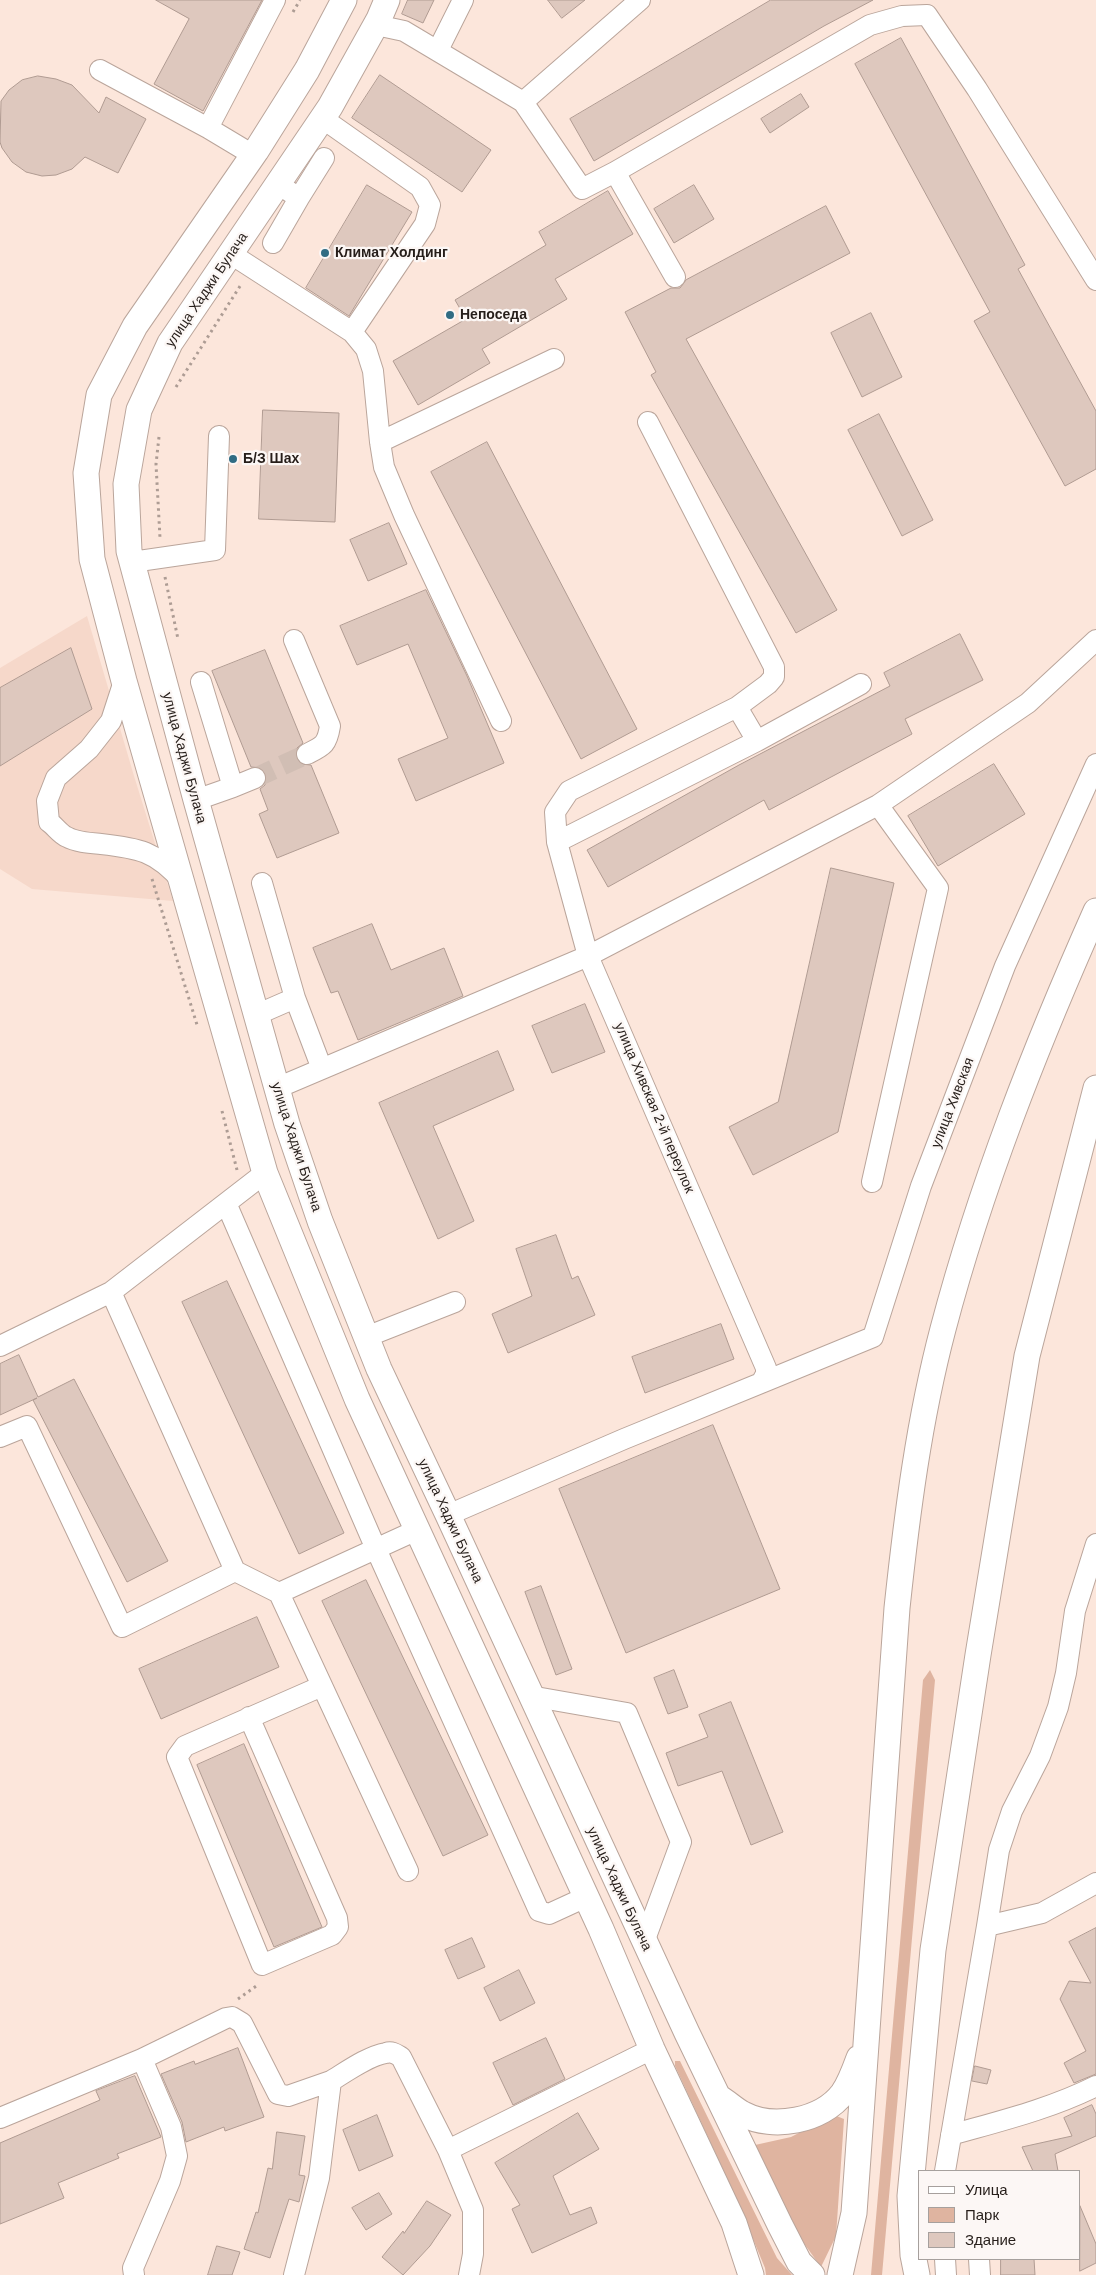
<!DOCTYPE html>
<html>
<head>
<meta charset="utf-8">
<style>
  body { margin:0 }
  #map { position:relative; width:1096px; height:2275px; overflow:hidden; background:#fce6db; font-family:Arial,sans-serif }
  canvas { display:block }
  .legend { position:absolute; left:918px; top:2170px; width:162px; height:90px; box-sizing:border-box; background:#fcf7f5; border:1px solid #a6a09d; margin:0; padding:6px 9px; list-style:none; font-size:15px; color:#261e1a }
  .legend li { display:flex; align-items:center; gap:10px; height:25px }
  .legend b { width:25px; border:1px solid #a6a09d }
</style>
</head>
<body>
<div id="map">
<canvas width="1096" height="2275"></canvas>
<ul class="legend">
<li><b style="height:6px;background:#fff"></b>Улица</li>
<li><b style="height:14px;background:#dfb4a0"></b>Парк</li>
<li><b style="height:14px;background:#dec8be"></b>Здание</li>
</ul>
</div>
<script>
const ctx = document.querySelector('canvas').getContext('2d');
ctx.lineJoin = 'round';
function paint(path, color) { ctx.fillStyle = color; ctx.fill(path, 'evenodd'); }
function strokePath(path, color, width, dash) { ctx.strokeStyle = color; ctx.lineWidth = width; ctx.lineCap = dash ? 'butt' : 'round'; ctx.setLineDash(dash || []); ctx.stroke(path); }
function drawText(font, color, halo, rows, align = 'center') {
  ctx.font = font + ' Arial,sans-serif'; ctx.lineWidth = 4.5; ctx.setLineDash([]); ctx.textBaseline = 'middle'; ctx.strokeStyle = halo; ctx.fillStyle = color; for (const [text, x, y, turn = 0] of rows) {
    ctx.save(); ctx.translate(x, y); ctx.rotate((+turn || 0) * Math.PI / 180); ctx.textAlign = isNaN(turn) ? turn : align; if (halo) ctx.strokeText(text, 0, 0); ctx.fillText(text, 0, 0); ctx.restore();
  }
}
paint(new Path2D(`
  M87,616L134,776L173,901L32,889L0,869V668Z`), '#f6d8ca');
paint(new Path2D(`
  M930,1670L935,1680L882,2275H871L923,1680Z
  M675,2061H680L777,2258L792,2275H766L765,2268L734,2193L675,2066Z
  M834,2115L844,2119L836,2236L821,2267L795,2231L755,2145L791,2137Z`), '#dfb4a0');
const building = new Path2D(`
  M156,0H262L203,111L154,84L189,19Z
  M408,0H434L423,23L402,14Z
  M548,0H585L562,18Z
  M771,0H873L824,26L594,161L570,119Z
  M901,38L1025,265L1018,269L1096,411V469L1065,486L974,321L990,312L855,64Z
  M380,75L491,150L462,192L352,118Z
  M38,76L56,79L72,85L99,113L106,97L146,119L118,173L85,157L72,169L56,175L42,176L26,172L12,162L2,148L0,142L1,101L9,90L22,80Z
  M801,94L809,107L770,133L761,119Z
  M367,185L412,212L349,316L306,288Z
  M694,185L714,219L674,243L654,209Z
  M608,191L633,234L555,279L567,299L482,349L490,363L418,405L393,361L466,319L455,300L546,245L539,232Z
  M826,206L850,253L686,339L837,610L796,633L651,375L656,372L625,312L671,288H680L686,280Z
  M871,313L902,377L862,397L831,333Z
  M263,410L339,413L335,522L259,519Z
  M879,414L933,520L902,536L848,430Z
  M487,442L637,729L581,759L431,472Z
  M389,523L407,564L368,581L350,540Z
  M426,590L467,676L504,763L416,801L398,759L448,738L408,644L357,665L340,626Z
  M960,634L983,680L905,719L912,734L769,810L764,800L608,887L587,850L739,765L890,686L884,673Z
  M71,648L92,709L0,766V688Z
  M265,650L303,743L297,748L296,759L301,764L311,765L339,833L277,858L259,814L268,810L260,789L265,785L266,774L262,768L251,767L212,671Z
  M994,764L1025,814L938,866L908,816Z
  M831,868L894,883L838,1132L753,1175L729,1127L778,1102Z
  M372,924L391,970L444,948L463,996L358,1040L338,991L331,993L313,948Z
  M585,1004L605,1052L552,1073L532,1026Z
  M498,1051L514,1090L433,1126L474,1221L438,1239L379,1103Z
  M556,1235L572,1279L578,1276L595,1315L508,1353L492,1314L532,1296L516,1249Z
  M227,1281L344,1533L299,1554L182,1302Z
  M721,1324L734,1359L645,1393L632,1357Z
  M19,1355L38,1397L74,1379L168,1561L127,1582L33,1400L37,1398L0,1415V1364Z
  M713,1425L780,1589L626,1653L559,1489Z
  M366,1580L488,1835L443,1856L322,1601Z
  M541,1586L572,1669L556,1675L525,1592Z
  M257,1617L279,1667L161,1719L139,1669Z
  M674,1670L688,1707L668,1714L654,1678Z
  M731,1702L783,1832L751,1845L722,1771L678,1786L666,1753L708,1737L699,1715Z
  M244,1744L322,1927L274,1947L197,1765Z
  M1096,1928V2074L1074,2083L1064,2063L1086,2051L1060,1999L1069,1981L1091,1983L1069,1942Z
  M472,1938L485,1967L458,1979L445,1950Z
  M519,1970L535,2003L500,2021L484,1988Z
  M546,2038L565,2079L513,2105L493,2063Z
  M238,2048L264,2117L225,2131L224,2127L186,2142L182,2122L161,2074L194,2061L195,2064Z
  M975,2066L991,2070L987,2084L972,2081Z
  M135,2076L161,2137L117,2154L119,2158L58,2183L64,2198L0,2224V2143L100,2100L96,2091Z
  M1092,2105L1096,2114V2136L1055,2154L1058,2171H1033L1022,2147L1072,2136L1064,2118Z
  M578,2113L599,2149L553,2176L570,2215L591,2207L597,2223L532,2253L512,2209L520,2205L495,2163Z
  M377,2115L393,2156L359,2171L343,2130Z
  M277,2132L305,2136L299,2175L305,2176L299,2202L289,2199L270,2258L244,2249L256,2212L258,2213L268,2168L272,2169Z
  M379,2193L392,2214L366,2230L352,2208Z
  M427,2201L451,2215L430,2246L403,2275L382,2257L403,2231L404,2233Z
  M1080,2206L1096,2244V2263L1080,2271Z
  M217,2246L240,2252L232,2275H208Z
  M1001,2259H1034L1035,2275H1001Z`);
paint(building, '#dec8be');
strokePath(building, '#b09b92', 1);
strokePath(new Path2D(`
  M255,778L307,754`), '#d1beb4', 20, [20, 10]);
const minor = new Path2D(`
  M376,25L404,31L523,102L640,0
  M438,50L463,0
  M100,70L208,128L275,0
  M523,102L582,189L615,172L675,277
  M322,118L420,187L430,205L425,224L352,332
  M208,128L253,155
  M615,172L870,25L902,16L927,15L977,89L1096,280
  M299,198L324,158
  M273,243L299,198L278,184
  M231,254L352,332L366,349L373,371L380,442L384,467L404,515L501,721
  M380,442L554,359
  M132,562L215,550L219,436
  M294,640L330,726C327,745 323,746 307,754
  M124,681L111,721L89,749L56,778L47,801L49,822C55,826 60,834 67,837C76,842 90,843 101,844C138,848 156,851 182,881
  M737,707L757,741L861,684
  M233,787L255,778
  M196,800L233,787L201,682
  M557,842L757,741
  M262,883L295,998
  M256,1015L295,998L322,1069
  M277,1088L588,956L878,805L1028,703L1096,640
  M872,1182L938,888L878,805
  M226,1203L376,1549L539,1911L549,1914L586,1897
  M366,1337L455,1302
  M0,1346L111,1292L265,1173
  M761,1383L873,1337L921,1186L1005,966L1096,764
  M0,1437L27,1426L122,1627L235,1571L111,1292
  M448,1515L624,1439L761,1383L766,1374V1368L588,956L557,842L555,812L569,791L737,707L768,684L774,677V667L648,422
  M235,1571L279,1593L417,1530
  M279,1593L408,1871
  M530,1696L627,1713L681,1842L644,1942
  M249,1717L337,1918L338,1927L332,1935L262,1965L177,1757L185,1746L322,1686
  M987,1926L999,1850L1012,1811L1040,1756L1058,1707L1066,1673L1075,1611L1096,1544
  M0,2118L142,2059L226,2018L232,2017L242,2023L278,2094L288,2096L331,2081
  M951,2135C1000,2121 1050,2109 1096,2086
  M448,2150L652,2049
  M945,2171L987,1926L1042,1913L1096,1883
  M945,2259L946,2275
  M979,2259L980,2275
  M134,2275L133,2268L170,2181L177,2156L171,2127L142,2059
  M294,2275L319,2178L331,2081C346,2072 368,2056 386,2053C392,2051 396,2054 401,2057L448,2150L473,2210V2254L469,2275`);
const major = new Path2D(`
  M344,0L307,70L256,151L135,326L99,395L86,473L92,559L124,681L265,1173L357,1399L601,1929L652,2049L734,2223L751,2275
  M387,0L379,19L330,107L170,343L139,410L126,484L129,551L196,800L287,1124L320,1221L379,1369L448,1515L687,2033L780,2225L799,2262L812,2275
  M720,2098C728,2103 735,2110 743,2114C773,2130 822,2121 843,2093C850,2083 855,2069 859,2058
  M840,2275L854,2213L897,1608C907,1514 919,1420 943,1329C981,1185 1036,1046 1096,911
  M917,2275L913,2255L910,2196L933,1950L978,1655L1027,1356L1096,1088`);
strokePath(minor, '#baa59b', 22);
strokePath(major, '#baa59b', 27);
strokePath(new Path2D(`
  M293,12L300,0
  M176,387L242,283
  M159,437L156,464L160,538
  M165,577L178,639
  M152,879L198,1028
  M222,1111L237,1170
  M238,1999L259,1984`), '#ad9c94', 3, [2.5, 4]);
strokePath(minor, '#fff', 20);
strokePath(major, '#fff', 25);
for (const [x, y, r, color] of [
  [325,253,5,"#306c83"],
  [450,315,5,"#306c83"],
  [233,459,5,"#306c83"]
]) { const dot = new Path2D(); dot.arc(x, y, r, 0, 2 * Math.PI); ctx.fillStyle = color; ctx.fill(dot); strokePath(dot, '#fcf7f5', 2); }
drawText('bold 14px', '#261e1a', '#fcf7f5', [
  ["Климат Холдинг",335,253],
  ["Непоседа",460,315],
  ["Б/З Шах",243,459]
], 'left');
drawText('14px', '#261e1a', '#fcf7f5', [
  ["улица Хаджи Булача",207,290,-56],
  ["улица Хаджи Булача",184,758,75],
  ["улица Хивская",953,1103,-69],
  ["улица Хивская 2-й переулок",654,1108,67],
  ["улица Хаджи Булача",296,1147,72],
  ["улица Хаджи Булача",450,1521,65],
  ["улица Хаджи Булача",619,1889,65]
]);
</script>
</body>
</html>
